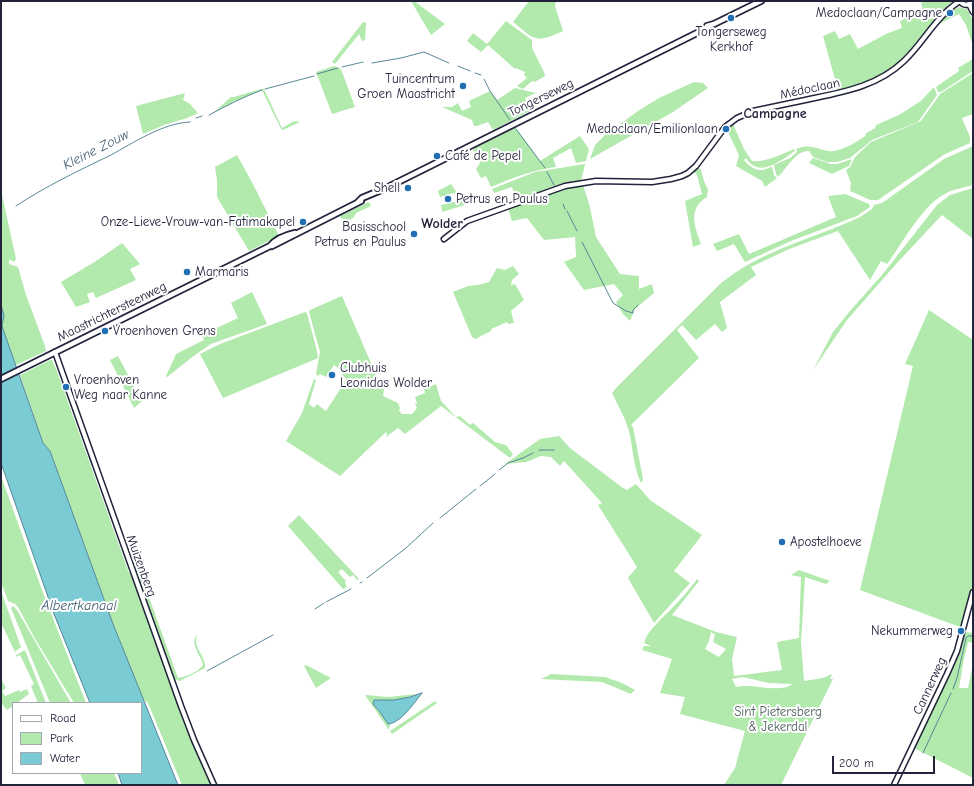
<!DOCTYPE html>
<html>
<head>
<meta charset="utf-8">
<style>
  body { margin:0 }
  #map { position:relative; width:974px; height:786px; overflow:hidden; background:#fff; font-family:"Comic Neue",sans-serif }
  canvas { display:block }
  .frame { position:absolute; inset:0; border:2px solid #22223b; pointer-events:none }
  .legend { position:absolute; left:12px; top:702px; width:130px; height:72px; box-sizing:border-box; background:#fff; border:1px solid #a7a7b1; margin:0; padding:5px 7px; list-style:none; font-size:12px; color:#22223b }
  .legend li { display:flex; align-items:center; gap:8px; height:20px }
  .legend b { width:20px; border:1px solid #a7a7b1 }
  .scale { position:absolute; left:832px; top:756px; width:103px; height:18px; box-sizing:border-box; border:2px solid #22223b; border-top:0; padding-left:5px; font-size:12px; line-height:14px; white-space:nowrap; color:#22223b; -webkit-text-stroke:3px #fff; paint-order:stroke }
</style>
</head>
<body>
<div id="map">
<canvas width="974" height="786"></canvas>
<div class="frame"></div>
<ul class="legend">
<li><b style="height:5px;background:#fff"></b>Road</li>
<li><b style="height:11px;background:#b2e9ac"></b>Park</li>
<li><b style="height:11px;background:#7acbd4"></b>Water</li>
</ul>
<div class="scale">200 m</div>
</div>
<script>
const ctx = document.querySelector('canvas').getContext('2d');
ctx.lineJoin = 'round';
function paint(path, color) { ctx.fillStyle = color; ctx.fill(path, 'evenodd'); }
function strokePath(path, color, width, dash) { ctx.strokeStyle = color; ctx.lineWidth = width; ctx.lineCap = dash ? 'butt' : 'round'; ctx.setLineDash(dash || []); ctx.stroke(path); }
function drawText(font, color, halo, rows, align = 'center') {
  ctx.font = font + ' "Comic Neue",sans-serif'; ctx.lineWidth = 4; ctx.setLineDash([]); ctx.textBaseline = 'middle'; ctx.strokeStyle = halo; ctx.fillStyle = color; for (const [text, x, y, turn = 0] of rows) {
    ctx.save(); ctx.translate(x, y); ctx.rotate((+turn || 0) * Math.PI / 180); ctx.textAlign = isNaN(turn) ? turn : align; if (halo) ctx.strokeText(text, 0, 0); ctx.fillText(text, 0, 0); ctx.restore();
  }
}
paint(new Path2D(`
  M411,1H414L445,24L431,35Z
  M529,1H556L555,6L563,31C535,44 535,40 513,22Z
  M925,1H953C936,14 926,33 913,48C900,63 883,75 865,83C857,86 847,91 838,90L823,36L835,31L839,39L850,34L858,49L886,34L902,28L900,21L923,10L921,3Z
  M959,7L967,9L973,20V46L966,25L959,14L939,24V22L947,15L948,16L949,13Z
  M506,21L532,40V48L544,72L545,76L535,82L532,81L523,89L517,86L527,78L524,75L525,72L516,68L515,69L488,45L481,52L467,41L473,33L487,44Z
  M363,22L366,23L365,40L362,41L359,34L335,64L332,62Z
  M973,59V71L941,92H938L936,87L959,71L958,68Z
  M334,66L341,69L355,107L332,114L316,72Z
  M973,73V114L962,118L970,137V143L945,154L878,200H870L850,191L851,183L846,170L850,167L855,157L871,142L921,121L940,94Z
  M694,82L703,83L708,88L673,112L590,159L595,145L605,135L638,111L659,98Z
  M934,87L937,95L918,122L872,140L850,158L837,162H827L813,157L809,151C796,150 787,168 778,177L776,174L774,165L790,158L797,152L796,149C809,143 817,149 829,151C838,153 860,141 866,135L865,134L875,128L876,125L899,115L921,101Z
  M515,88L536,93L525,98L532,110L493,130L488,122L477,126H474L472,120L442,107H452L458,103L462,111L471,107L469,101L490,91L497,100Z
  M261,89H264L282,128L294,121L300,122L283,130L281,129L262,90L235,101L213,113L231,97H234Z
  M185,93L183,100L190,104L198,113L187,118L164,125L143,134L136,106Z
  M733,124L744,149L752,161C764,163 783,154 794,149L795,151C780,161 759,179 746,158L744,160C748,165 755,171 762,170C766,170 769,167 772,167L774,175L777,178L765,187L762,181L736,166L739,155L727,130Z
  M515,127L540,161L580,136L589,149L586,161L576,163L571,148L553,158L556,167C533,170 512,178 491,187L486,176L481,178L476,169L480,163L473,150L475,149L474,147Z
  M973,146V185C963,188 952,189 943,195C923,206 904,240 890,260L887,264L881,261L870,280L838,231L789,249L751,267L756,275L720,302L727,328L722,332L715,324L696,340L682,325L677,330L699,358L631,425L633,427L643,479L642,482L641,483C633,466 633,448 629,431C625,417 618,406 612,393L617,387L720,284C761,250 813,239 860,217L872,209L874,205L882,203L944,159Z
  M237,155L253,184L279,236L249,251L217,197V180L215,167Z
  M813,158L831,164H837L852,159L849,166L832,174L809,163Z
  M585,164L582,177L581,180L555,186L516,200L512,187L494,193L492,189L535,172Z
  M698,167L701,170L704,181L708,190L707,197C687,209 695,227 701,244L693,247L685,201L702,194L697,175L694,172Z
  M451,184L465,205L442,212L441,205L458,201L454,193L440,197L438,191Z
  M583,185L590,207L596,237L620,274L639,276V289L652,284L654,293L635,309L630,321L623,314L616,302L623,295L614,284L584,290L564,262L576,257L575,237L544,240L527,218L512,221L508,208L556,191Z
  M973,188V239L942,215L897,263L847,320L813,370L833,332L850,311L882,275L937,205L950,195Z
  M1,190L16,259L14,262L11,260H9V264L18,267L26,295L45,346L46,351L16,365L2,326L4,315L1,305Z
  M845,194L869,204L870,207L857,216L791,241L745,262L734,244L717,251L713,244L739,234L749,254L836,217L828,196Z
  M369,202L371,206L356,213L354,217L344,223L340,216Z
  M122,243L140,264L130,269L136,280L96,298L93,292L87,294L90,302L76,307L61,282L96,261Z
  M513,266L519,274L512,280L511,285L515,284L524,300L511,311L514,323L508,324L507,322L491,329V331L475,339L472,337L453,292L468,286L478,285L489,282L497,268L505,270Z
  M252,292L267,324L211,344L195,355L167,377L166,376L176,354L204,340L202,335L238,318L231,303Z
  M342,296L377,377L383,385L382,386L384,389L383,396L398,403L400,408L399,411L402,414H412L417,408L415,404L417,403L415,397L425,393L424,389L436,384L441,401L456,417L460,416L470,425L473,423L495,442L506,445L513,454L510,458L441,406L405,434L398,428L386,437L387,433L386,432L340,476L286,441L302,413L314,379L316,380L309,404L314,408L317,404L326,411L346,380V378L342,376L343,372L339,364V368L334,365L326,377L320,374L318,376L316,374L320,352L309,312L310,310Z
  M929,310L973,340V586L962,626L960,627L860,590L913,366L905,364Z
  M305,312L307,313L317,351L318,358L223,398L200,354L220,344Z
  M118,356L142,401L134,408L110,360Z
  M50,360H52L57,371L129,573L133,574L191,737L212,785H182L148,703L143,699L113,624L50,451L43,443L20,375Z
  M559,436L570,448L623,488L627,490L636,484L650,500L702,535L674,571L690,583L654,623L628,578L637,567L598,505L602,503L564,461L560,466L551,457L541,456L526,462L505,464L540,439Z
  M1,476L42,590L86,703H74L34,637L18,607L15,604L8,601L1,582Z
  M299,515L359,579L357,580L353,575L350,577L342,569L338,572L346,581L345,583L347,587L343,589L288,526Z
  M128,550L141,575L178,678C187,676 197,673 203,665C201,655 189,644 197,634C192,648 207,657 205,668L180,681L174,679Z
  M799,570L830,581L826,584L805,577L801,642L804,681L823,678L832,674L830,679H833L781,785H724L735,768L745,731L680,714L685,697L660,693L672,659L642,650L644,646H651L644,643C648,629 664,617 674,606C682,598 690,589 697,579L699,581L672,615L716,632L737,637L732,659L734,676L782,670L777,642L799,638L801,577L791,575ZM711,632L715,635L713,642L726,649L719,657L705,649L709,641ZM743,677L769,683L792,684C781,694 751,683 736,687L732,679Z
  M1,591L21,647L15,652L1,623Z
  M13,606L17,610L71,703H50L11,608Z
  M964,632L973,633V643L968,642L964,659L959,688H968L973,664V778L914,748C932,710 953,673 964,632Z
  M25,650L46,703H38L31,686L34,684L20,655L16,657V655Z
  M306,665L331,678L316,688L304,666Z
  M551,674L605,677L622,683L635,690L631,694L602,682L541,679Z
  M1,679L6,688L2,691L5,696L19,690L20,692L27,689L29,694L17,703H13V706L7,710L2,704L1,705Z
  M416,694C403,701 388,700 374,700L373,704L380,712L388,724H390L389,730L365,695L389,697Z
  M435,701L437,703L392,734L390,731Z
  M80,773H114L119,785H85Z`), '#b2e9ac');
const water = new Path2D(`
  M1,305L4,315L2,326L43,443L50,451L113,624L178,785H122L118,773H141V703H90L54,614L1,463Z
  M422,693C414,703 401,723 388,724L380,712L373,704L374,700H394L410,697Z`);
paint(water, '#7acbd4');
strokePath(water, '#578797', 1);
strokePath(new Path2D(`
  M372,63L401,58L424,52L449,63
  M458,66L470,71
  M342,67L363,62
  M475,73L481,75
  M317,74L338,68
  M484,79L490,91L510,120
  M265,89L314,76
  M209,115C226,106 243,97 262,90
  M196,118L202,116
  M516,129L545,168
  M547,172L554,185
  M563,204L565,209
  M16,206C46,186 78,171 111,155C133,143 163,123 190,122
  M567,211L577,231
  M582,242L613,303L626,311L633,313V310L638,305
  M60,373L92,465
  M539,450H554
  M93,466L128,565
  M499,470L508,463L523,458L533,453
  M480,486L495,474
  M440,518L476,489
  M133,578L178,706
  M367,578L406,548L433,523
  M360,583L362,582
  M326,602L351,589
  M315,609L324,603
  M207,671L273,635
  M953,689L957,678L966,638L968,636H973
  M923,753L951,693`), '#578797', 1);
const secondary = new Path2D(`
  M960,1C963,6 969,6 972,1
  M969,4L973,12
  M444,239L467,221L565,186L596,181L652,182L671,179L682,176L688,173L696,166L725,127L737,118L753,111C772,107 791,103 810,99C844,92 878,86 904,61C924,42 936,16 960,1
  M55,352L181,706L194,740L214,785
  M894,785L947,674L957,651L973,592`);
const primary = new Path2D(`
  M358,202L362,198L386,188L705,29L707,26L714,24L761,1
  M272,246L361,201
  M1,379L270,246C276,239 286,235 295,233`);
strokePath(secondary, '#22223b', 7);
strokePath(primary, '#22223b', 8);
strokePath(secondary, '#fff', 4);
strokePath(primary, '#fff', 4.5);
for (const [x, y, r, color] of [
  [950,13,4,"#1f6fb2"],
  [731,18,4,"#1f6fb2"],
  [463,86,4,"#1f6fb2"],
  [726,129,4,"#1f6fb2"],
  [437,156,4,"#1f6fb2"],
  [408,188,4,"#1f6fb2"],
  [448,199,4,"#1f6fb2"],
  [303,222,4,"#1f6fb2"],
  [414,234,4,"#1f6fb2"],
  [187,272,4,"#1f6fb2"],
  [105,331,4,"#1f6fb2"],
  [332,375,4,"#1f6fb2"],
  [66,387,4,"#1f6fb2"],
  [782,542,4,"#1f6fb2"],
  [961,631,4,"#1f6fb2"]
]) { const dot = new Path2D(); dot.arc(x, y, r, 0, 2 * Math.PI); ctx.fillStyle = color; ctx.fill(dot); strokePath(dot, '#fff', 1.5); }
drawText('13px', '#22223b', '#fff', [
  ["Medoclaan/Campagne",942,13],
  ["Tongerseweg",731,32,"center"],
  ["Kerkhof",731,47,"center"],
  ["Tuincentrum",455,79],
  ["Groen Maastricht",455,94],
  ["Medoclaan/Emilionlaan",718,129],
  ["Café de Pepel",445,156,"left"],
  ["Shell",400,188],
  ["Petrus en Paulus",456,199,"left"],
  ["Onze-Lieve-Vrouw-van-Fatimakapel",295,222],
  ["Basisschool",406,227],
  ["Petrus en Paulus",406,242],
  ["Marmaris",195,272,"left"],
  ["Vroenhoven Grens",113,331,"left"],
  ["Clubhuis",340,368,"left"],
  ["Leonidas Wolder",340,383,"left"],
  ["Vroenhoven",74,380,"left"],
  ["Weg naar Kanne",74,395,"left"],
  ["Apostelhoeve",790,542,"left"],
  ["Nekummerweg",953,631]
], 'right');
drawText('13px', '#22223b', '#fff', [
  ["Médoclaan",810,89,-12],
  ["Tongerseweg",541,98,-26],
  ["Maastrichtersteenweg",112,312,-26],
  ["Muizenberg",141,566,70],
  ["Cannerweg",930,686,-65]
]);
drawText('13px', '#4d5e5d', '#fff', [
  ["Sint Pietersberg",778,712],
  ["& Jekerdal",778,727]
]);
drawText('bold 14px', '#22223b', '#fff', [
  ["Campagne",775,114],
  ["Wolder",442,224]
]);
drawText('italic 14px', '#415d71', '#fff', [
  ["Kleine Zouw",96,150,-27],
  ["Albertkanaal",79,606]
]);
</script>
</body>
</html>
